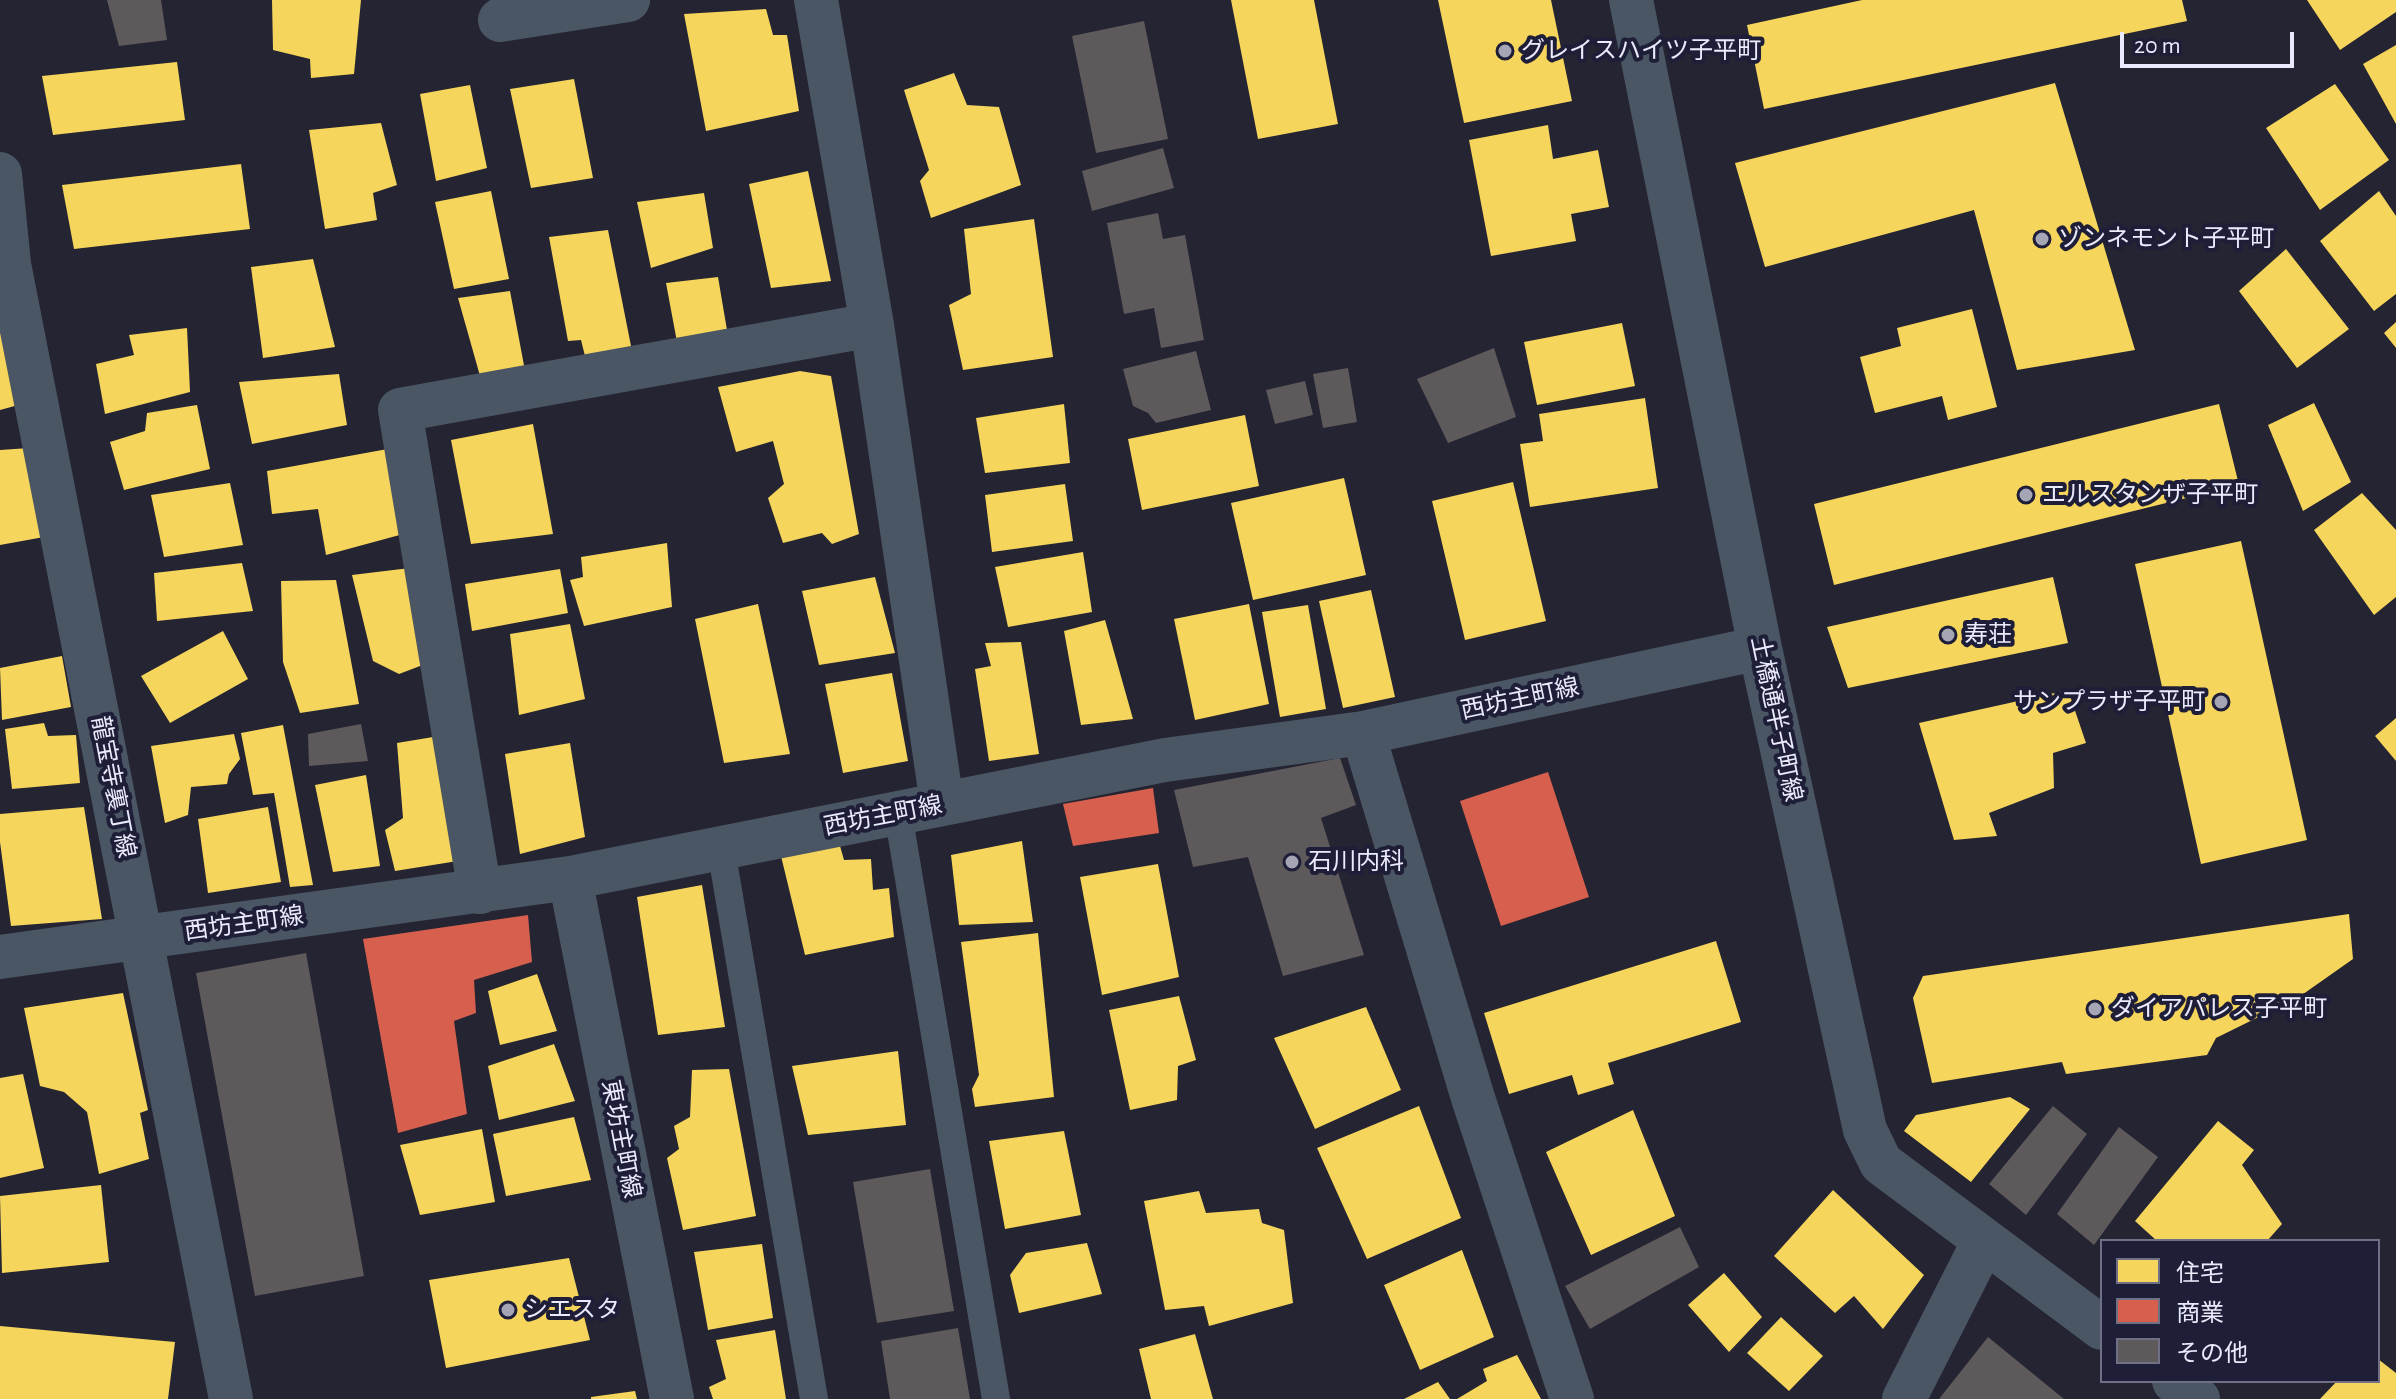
<!DOCTYPE html>
<html>
<head>
<meta charset="utf-8">
<style>
  body { margin:0 }
  #map { position:relative; width:2396px; height:1399px; overflow:hidden; background:#242432; font-family:"Alegreya Sans","Noto Sans JP",sans-serif }
  canvas { display:block }
  .legend { position:absolute; left:2100px; top:1239px; width:280px; height:144px; box-sizing:border-box; background:#1e1e38; border:2px solid #6f7086; margin:0; padding:10px 14px; list-style:none; font-size:24px; color:#e9eafc }
  .legend li { display:flex; align-items:center; gap:16px; height:40px }
  .legend b { width:40px; border:2px solid #6f7086 }
  .scale { position:absolute; left:2120px; top:32px; width:174px; height:36px; box-sizing:border-box; border:4px solid #e9eafc; border-top:0; padding-left:10px; font-size:24px; line-height:28px; white-space:nowrap; color:#e9eafc; -webkit-text-stroke:6px #1e1e38; paint-order:stroke }
</style>
</head>
<body>
<div id="map">
<canvas width="2396" height="1399"></canvas>
<ul class="legend">
<li><b style="height:22px;background:#f6d55c"></b>住宅</li>
<li><b style="height:22px;background:#d6604d"></b>商業</li>
<li><b style="height:22px;background:#5e595b"></b>その他</li>
</ul>
<div class="scale">20 m</div>
</div>
<script>
const ctx = document.querySelector('canvas').getContext('2d');
ctx.lineJoin = 'round';
function paint(path, color) { ctx.fillStyle = color; ctx.fill(path, 'evenodd'); }
function strokePath(path, color, width, dash) { ctx.strokeStyle = color; ctx.lineWidth = width; ctx.lineCap = dash ? 'butt' : 'round'; ctx.setLineDash(dash || []); ctx.stroke(path); }
function drawText(font, color, halo, rows, align = 'center') {
  ctx.font = font + ' "Alegreya Sans","Noto Sans JP",sans-serif'; ctx.lineWidth = 8; ctx.setLineDash([]); ctx.textBaseline = 'middle'; ctx.strokeStyle = halo; ctx.fillStyle = color; for (const [text, x, y, turn = 0] of rows) {
    ctx.save(); ctx.translate(x, y); ctx.rotate((+turn || 0) * Math.PI / 180); ctx.textAlign = isNaN(turn) ? turn : align; if (halo) ctx.strokeText(text, 0, 0); ctx.fillText(text, 0, 0); ctx.restore();
  }
}
paint(new Path2D(`
  M272,0H361L354,74L311,78L310,59L273,50Z
  M1231,0H1314L1338,124L1258,139Z
  M1438,0H1551L1572,101L1464,123Z
  M1862,0H2182L2187,21L1764,109L1747,25Z
  M2307,0H2396V12L2340,50Z
  M766,9L773,35H787L799,111L706,131L684,14Z
  M2396,45V124L2363,64Z
  M177,62L185,120L53,135L42,76Z
  M954,73L967,105L999,107L1021,185L931,218L920,181L929,170L904,90Z
  M574,79L593,178L531,188L510,89Z
  M2055,83L2135,350L2017,370L1974,210L1765,267L1735,163Z
  M2335,84L2389,160L2320,210L2266,128Z
  M470,85L487,168L436,181L420,94Z
  M381,123L397,185L373,193L377,220L325,229L309,130Z
  M1548,125L1553,159L1598,150L1609,207L1571,214L1576,241L1491,256L1469,140Z
  M241,164L250,229L74,249L62,185Z
  M808,171L831,281L771,288L749,184Z
  M491,191L509,279L454,289L435,202Z
  M2379,191L2396,216V294L2374,311L2320,241Z
  M704,193L713,248L651,268L637,202Z
  M1034,219L1053,357L963,370L949,305L971,294L964,229Z
  M608,230L632,351L586,360L581,340L568,341L549,237Z
  M2286,249L2349,329L2297,368L2239,291Z
  M313,259L335,347L263,358L251,267Z
  M718,277L728,336L677,342L666,283Z
  M510,291L526,376L482,383L458,298Z
  M1972,309L1997,407L1948,420L1942,396L1875,413L1860,357L1901,346L1897,328Z
  M0,316L22,404L0,410Z
  M2396,322V348L2384,333Z
  M1622,323L1635,386L1537,405L1524,342Z
  M187,328L190,392L105,414L96,364L134,355L129,335Z
  M800,371L831,376L859,534L832,544L822,533L783,543L768,498L784,484L773,441L736,452L718,387Z
  M339,374L347,425L252,444L239,382Z
  M1645,398L1658,488L1530,507L1520,444L1543,441L1539,414Z
  M2314,403L2351,482L2303,511L2268,425Z
  M1064,404L1070,463L985,473L976,418Z
  M2219,404L2239,485L1834,585L1814,504Z
  M197,405L210,469L124,490L110,442L145,431L147,413Z
  M1245,415L1259,486L1142,510L1128,439Z
  M533,424L553,534L471,544L451,440Z
  M29,448L44,537L0,545V450Z
  M393,448L407,533L326,555L318,509L272,514L267,471Z
  M1344,478L1366,575L1253,600L1231,503Z
  M1513,482L1546,621L1465,640L1432,501Z
  M230,483L243,545L164,557L151,495Z
  M1065,484L1073,541L992,552L985,495Z
  M2362,493L2396,530V597L2374,615L2314,530Z
  M2241,541L2307,840L2201,864L2135,564Z
  M667,543L672,607L584,626L570,580L583,577L581,557Z
  M1083,552L1092,612L1008,627L995,567Z
  M242,563L253,611L157,621L154,573Z
  M418,567L428,663L399,674L373,661L352,575Z
  M560,569L568,613L472,631L465,584Z
  M875,577L895,653L819,665L802,591Z
  M2053,577L2068,643L1848,688L1827,627Z
  M336,580L359,704L300,713L283,662L281,581Z
  M1371,590L1395,697L1343,708L1319,601Z
  M758,604L790,754L724,763L695,619Z
  M1249,604L1269,704L1195,720L1174,619Z
  M1308,605L1326,709L1280,717L1262,612Z
  M1105,620L1133,719L1081,725L1064,631Z
  M570,624L585,699L519,715L510,634Z
  M223,631L248,679L170,723L141,676Z
  M1021,642L1039,754L989,761L975,669L991,666L985,643Z
  M62,656L71,707L2,720L0,668Z
  M892,673L908,761L843,773L825,684Z
  M2068,690L2086,743L2053,753L2054,788L1989,813L1997,836L1954,840L1919,723Z
  M2396,718V761L2375,736Z
  M44,723L48,736L76,735L80,783L12,789L5,729Z
  M283,725L313,885L290,887L274,793L253,795L241,733Z
  M234,734L240,759L229,774L227,784L191,787L188,815L165,823L151,746Z
  M439,736L464,860L395,871L385,830L403,818L397,743Z
  M570,743L585,837L520,854L505,754Z
  M366,775L380,866L333,872L315,785Z
  M84,807L102,919L11,926L0,842V814Z
  M268,807L281,882L208,893L198,819Z
  M1022,841L1033,922L959,925L951,855Z
  M840,846L844,860L871,859L873,890L889,888L894,937L805,955L781,856Z
  M1158,864L1179,977L1102,995L1080,877Z
  M702,885L725,1027L658,1035L637,897Z
  M2349,914L2353,959L2299,997L2216,1038L2207,1055L2066,1074L2062,1062L1932,1083L1913,998L1923,976Z
  M1038,933L1054,1097L975,1107L972,1089L979,1075L961,942Z
  M1716,941L1741,1022L1608,1063L1614,1084L1578,1095L1572,1075L1509,1094L1484,1013Z
  M537,974L557,1031L500,1045L488,991Z
  M123,993L148,1110L140,1113L149,1159L99,1174L87,1112L64,1092L40,1086L24,1008Z
  M1179,996L1196,1060L1178,1066L1177,1100L1130,1110L1109,1010Z
  M1366,1007L1401,1090L1315,1129L1274,1038Z
  M554,1044L575,1101L499,1120L488,1066Z
  M898,1051L906,1125L808,1135L792,1066Z
  M729,1069L756,1216L683,1230L667,1158L679,1149L674,1126L690,1117L692,1070Z
  M23,1074L44,1168L0,1178V1078Z
  M2010,1097L2030,1109L1971,1182L1904,1131L1916,1115Z
  M1419,1106L1461,1218L1367,1259L1317,1148Z
  M1633,1110L1675,1216L1591,1255L1546,1152Z
  M574,1117L591,1180L506,1196L493,1134Z
  M2218,1121L2254,1150L2242,1165L2282,1224L2267,1241H2157L2135,1221Z
  M482,1129L495,1202L420,1215L400,1145Z
  M1064,1131L1081,1215L1005,1229L989,1141Z
  M101,1185L109,1262L2,1273L0,1196Z
  M1833,1190L1924,1275L1883,1329L1854,1296L1835,1313L1774,1256Z
  M1199,1191L1206,1213L1259,1209L1262,1223L1284,1230L1293,1303L1209,1326L1204,1306L1165,1310L1144,1201Z
  M1087,1243L1102,1294L1019,1313L1010,1275L1026,1253Z
  M762,1244L773,1318L708,1330L694,1252Z
  M1462,1250L1494,1337L1420,1370L1384,1285Z
  M569,1258L590,1340L446,1368L429,1280Z
  M1724,1273L1762,1317L1729,1352L1688,1305Z
  M1781,1317L1823,1356L1789,1391L1747,1353Z
  M0,1326L175,1342L168,1399H0Z
  M775,1330L786,1399H713L709,1387L726,1379L716,1340Z
  M1195,1334L1213,1399H1151L1139,1349Z
  M1517,1355L1541,1399H1457L1487,1381L1483,1369Z
  M2378,1359L2396,1373V1399H2320L2337,1381H2378Z
  M1438,1382L1450,1399H1404Z
  M635,1391L637,1399H591V1397Z`), '#f6d55c');
paint(new Path2D(`
  M1548,772L1589,897L1501,926L1460,801Z
  M1153,788L1159,833L1073,846L1063,804Z
  M528,915L532,962L474,980L476,1013L454,1021L467,1114L398,1133L363,939Z`), '#d6604d');
paint(new Path2D(`
  M107,0H161L167,40L119,46Z
  M1144,21L1168,139L1096,153L1072,36Z
  M1163,148L1174,188L1092,211L1082,171Z
  M1158,213L1163,239L1185,235L1204,340L1161,348L1154,308L1124,314L1107,223Z
  M1494,348L1516,417L1448,443L1417,379Z
  M1196,351L1211,410L1156,423L1148,413L1133,406L1123,369Z
  M1348,368L1357,422L1323,428L1313,374Z
  M1305,381L1313,415L1275,424L1266,390Z
  M361,724L368,761L309,766L308,734Z
  M1340,758L1356,805L1321,818L1364,955L1283,976L1248,857L1193,867L1174,790Z
  M306,953L364,1276L255,1296L196,973Z
  M2053,1106L2087,1134L2026,1215L1989,1184Z
  M2119,1127L2158,1157L2094,1245L2057,1214Z
  M930,1169L954,1311L877,1323L853,1182Z
  M1680,1227L1699,1267L1590,1329L1565,1286Z
  M958,1328L970,1399H890L881,1341Z
  M1988,1337L2064,1399H1939Z`), '#5e595b');
strokePath(new Path2D(`
  M898,813L996,1399
  M721,849L814,1399`), '#4a5664', 28);
strokePath(new Path2D(`
  M816,0L872,325L942,804
  M1631,0L1760,648L1865,1130L1881,1163L2102,1328
  M500,20L628,0
  M0,174L9,264L231,1399
  M1363,733L1473,1098L1572,1399
  M570,878L672,1399
  M480,892L400,410L872,325
  M0,957L570,878L1165,760L1363,733L1760,648
  M2174,1381L2198,1399
  M1904,1399L1984,1241`), '#4a5664', 44);
for (const [x, y, r, color] of [
  [1505,51,8,"#a4a5b5"],
  [2042,239,8,"#a4a5b5"],
  [2026,495,8,"#a4a5b5"],
  [1948,635,8,"#a4a5b5"],
  [2221,702,8,"#a4a5b5"],
  [1292,862,8,"#a4a5b5"],
  [2095,1009,8,"#a4a5b5"],
  [508,1310,8,"#a4a5b5"]
]) { const dot = new Path2D(); dot.arc(x, y, r, 0, 2 * Math.PI); ctx.fillStyle = color; ctx.fill(dot); strokePath(dot, '#1e1e38', 3); }
drawText('24px', '#e9eafc', '#1e1e38', [
  ["グレイスハイツ子平町",1521,51],
  ["ゾンネモント子平町",2058,239],
  ["エルスタンザ子平町",2042,495],
  ["寿荘",1964,635],
  ["サンプラザ子平町",2205,702,"right"],
  ["石川内科",1308,862],
  ["ダイアパレス子平町",2111,1009],
  ["シエスタ",524,1310]
], 'left');
drawText('24px', '#e9eafc', '#1e1e38', [
  ["西坊主町線",1520,699,-12],
  ["土橋通半子町線",1776,719,78],
  ["龍宝寺裏丁線",113,787,79],
  ["西坊主町線",883,816,-11],
  ["西坊主町線",244,924,-8],
  ["東坊主町線",621,1139,79]
]);
</script>
</body>
</html>
